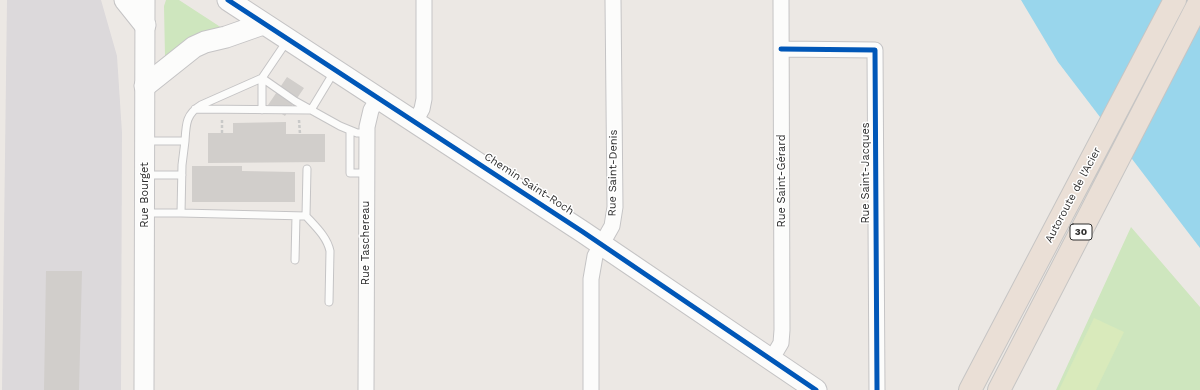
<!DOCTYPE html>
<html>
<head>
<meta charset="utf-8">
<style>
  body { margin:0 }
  canvas { display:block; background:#ece8e4 }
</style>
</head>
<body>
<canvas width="1200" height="390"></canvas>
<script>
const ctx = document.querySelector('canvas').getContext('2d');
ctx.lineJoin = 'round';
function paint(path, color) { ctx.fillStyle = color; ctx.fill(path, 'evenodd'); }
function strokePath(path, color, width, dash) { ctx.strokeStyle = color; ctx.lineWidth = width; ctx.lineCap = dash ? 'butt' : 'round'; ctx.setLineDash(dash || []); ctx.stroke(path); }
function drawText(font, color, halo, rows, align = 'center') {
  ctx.font = font + ' "Work Sans",sans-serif'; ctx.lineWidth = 3; ctx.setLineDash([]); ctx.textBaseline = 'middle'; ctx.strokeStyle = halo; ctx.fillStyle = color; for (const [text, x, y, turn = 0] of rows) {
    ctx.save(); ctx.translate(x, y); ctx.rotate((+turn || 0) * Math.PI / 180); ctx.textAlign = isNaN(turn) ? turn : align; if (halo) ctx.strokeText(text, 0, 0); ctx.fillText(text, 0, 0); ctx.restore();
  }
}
paint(new Path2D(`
  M7,0H101L117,56L122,133L121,390H2Z`), '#dcd9db');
paint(new Path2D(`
  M166,0H179L222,28L166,57H165L164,6Z
  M1131,227L1200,307V390H1056Z`), '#cee6be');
paint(new Path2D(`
  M1094,318L1124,332L1096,390H1059Z`), '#d9eabb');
paint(new Path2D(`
  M1021,0H1200V248L1058,62Z`), '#99d6ec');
paint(new Path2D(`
  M287,77L304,88L285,116L268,105Z
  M286,122V134H325V162L208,163V133H233V123Z
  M192,166H242V171L295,172V202H192Z
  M46,271H82L79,390H44Z`), '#d1cecb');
const service = new Path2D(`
  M195,109L311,110L334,72
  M262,110V78L287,41
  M350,131V173H366
  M146,141H185C186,124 186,114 201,105L262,78L295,101L340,126L357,133H366
  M146,175H182
  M146,213H181L182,165L185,141
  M181,213L306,216L307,169
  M306,216C316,227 327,237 330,251L329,302
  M295,260L296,216`);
const minor = new Path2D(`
  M781,49L875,50L877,390
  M415,122L422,109L424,99V0
  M771,360L781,343L782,330L781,0
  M366,390L367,127L371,110L378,98
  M591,390V279L595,256L612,226L615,207L613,0`);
const tertiary = new Path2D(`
  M144,390L145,0`);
const secondary = new Path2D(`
  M125,0L145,25
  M228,0L583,232L816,390
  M145,86L194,47L205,42L226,37L263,24`);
const motorway = new Path2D(`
  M970,390L1175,0
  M999,390L1200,1`);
strokePath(service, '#c5c4c5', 9);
strokePath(minor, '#c5c4c5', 17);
strokePath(tertiary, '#c5c4c5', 21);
strokePath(secondary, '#c5c4c5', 23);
strokePath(motorway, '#c6c5c4', 24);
strokePath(new Path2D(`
  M222,120V133
  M299,120L300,134`), '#c9c9c8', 2.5, [3, 2]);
strokePath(service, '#fcfcfb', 7);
strokePath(minor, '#fcfcfb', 15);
strokePath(tertiary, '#fcfcfb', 19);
strokePath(secondary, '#fcfcfb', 21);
strokePath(motorway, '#eadfd6', 22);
strokePath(new Path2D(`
  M228,0L583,232L816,390
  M781,49L875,50L877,390`), '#0057b8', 5);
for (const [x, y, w] of [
  [1081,232,22]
]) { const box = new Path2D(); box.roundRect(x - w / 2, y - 8, w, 16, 3); ctx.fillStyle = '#fff'; ctx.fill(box); strokePath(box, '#2e2e2e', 1); }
drawText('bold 10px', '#2e2e2e', null, [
  ["30",1081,232]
]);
drawText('11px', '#2e2e2e', '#fff', [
  ["Rue Saint-Denis",613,173,-89],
  ["Rue Saint-Jacques",866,173,-90],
  ["Rue Saint-Gérard",782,181,-90],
  ["Chemin Saint-Roch",529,184,33],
  ["Rue Bourget",145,195,-90],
  ["Autoroute de l'Acier",1073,195,-62],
  ["Rue Taschereau",366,243,-90]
]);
</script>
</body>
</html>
